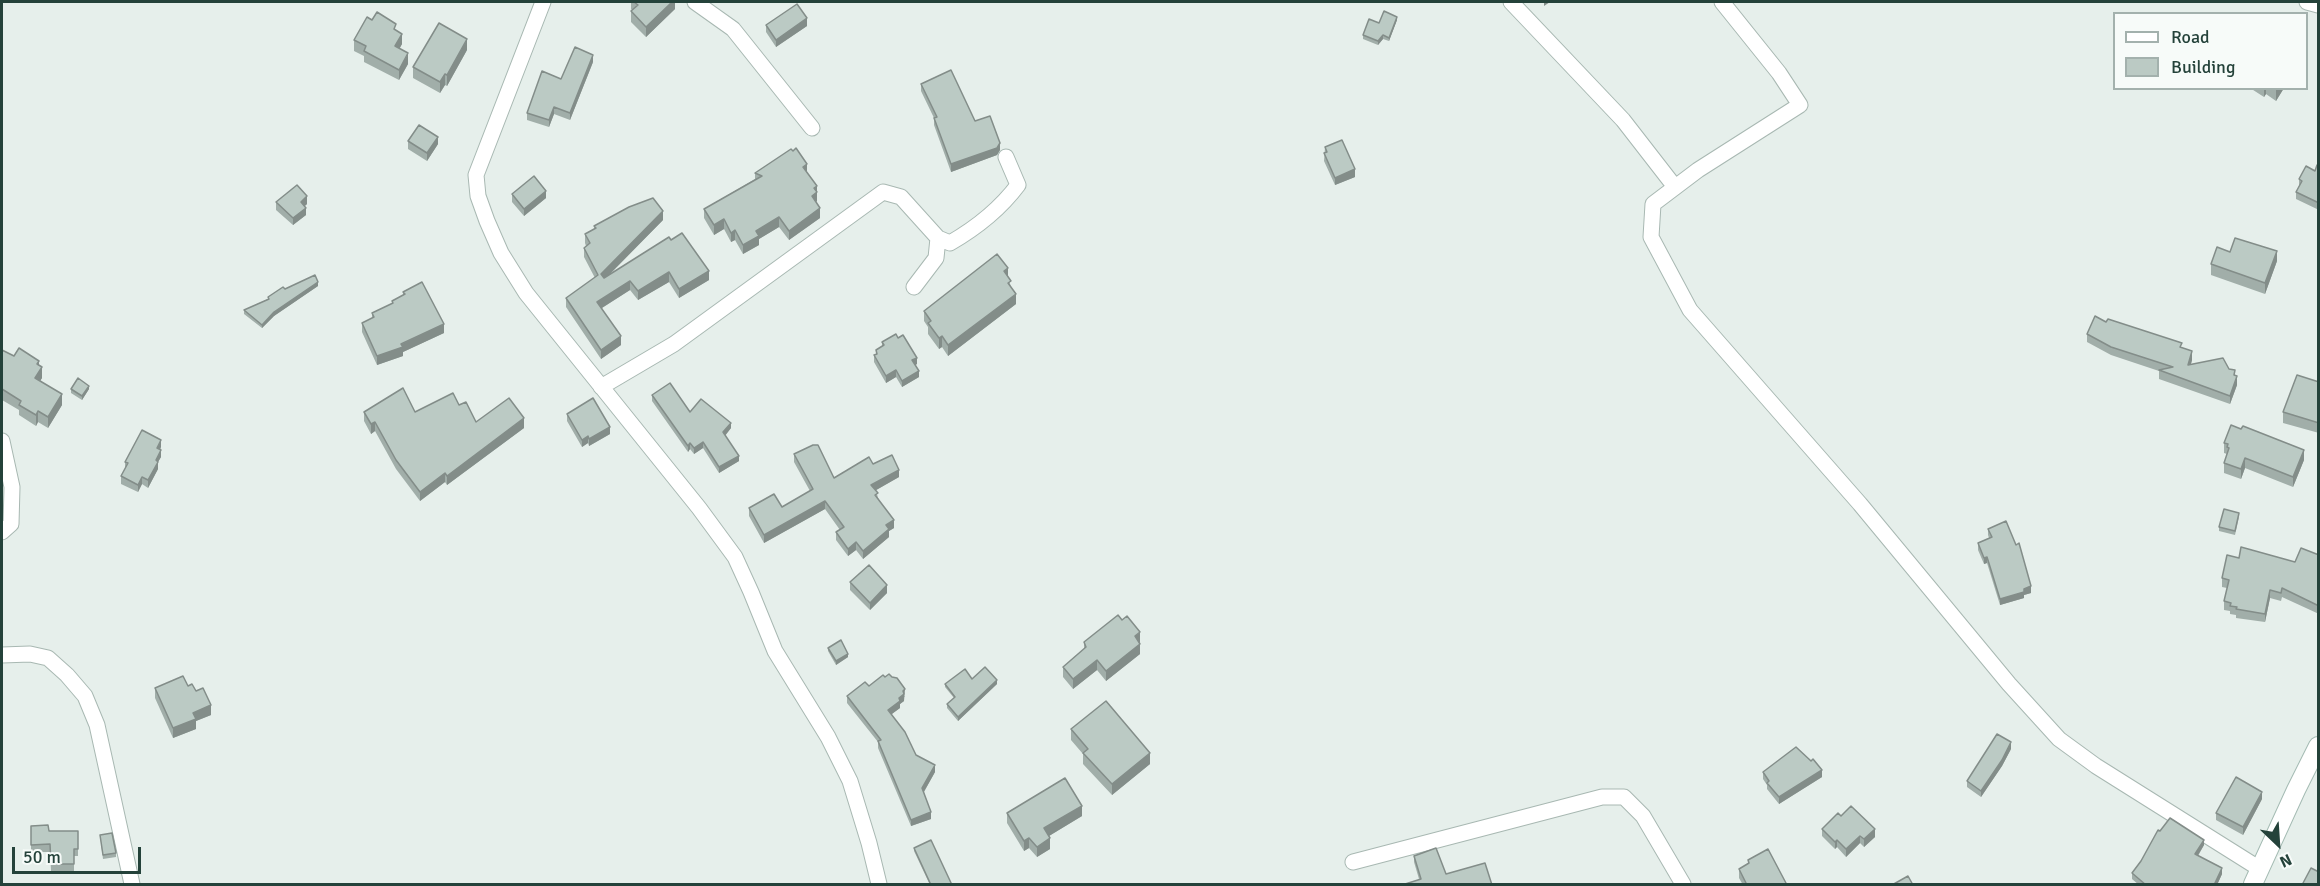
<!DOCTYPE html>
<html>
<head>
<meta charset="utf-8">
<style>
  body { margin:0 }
  #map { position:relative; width:2320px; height:886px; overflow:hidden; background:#e6efeb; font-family:Signika,sans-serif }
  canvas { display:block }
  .frame { position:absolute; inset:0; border:3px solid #24423a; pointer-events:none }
  .legend { position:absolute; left:2113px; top:12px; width:195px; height:78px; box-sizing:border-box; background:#f7fbf9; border:2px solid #a3b1ad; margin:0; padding:8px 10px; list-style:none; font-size:18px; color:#24423a }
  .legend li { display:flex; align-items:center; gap:12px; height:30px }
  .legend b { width:30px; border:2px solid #a3b1ad }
  .north { position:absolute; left:2248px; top:814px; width:60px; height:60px; -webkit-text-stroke:4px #f7fbf9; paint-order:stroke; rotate:155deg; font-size:16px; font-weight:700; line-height:24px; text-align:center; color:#24423a }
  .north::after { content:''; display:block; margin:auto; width:21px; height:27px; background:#24423a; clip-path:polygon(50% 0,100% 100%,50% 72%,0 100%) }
  .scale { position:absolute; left:12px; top:847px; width:129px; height:27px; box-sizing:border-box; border:3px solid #24423a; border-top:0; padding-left:8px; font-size:18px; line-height:21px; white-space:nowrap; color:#24423a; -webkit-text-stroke:4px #f7fbf9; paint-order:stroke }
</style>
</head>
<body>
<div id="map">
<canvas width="2320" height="886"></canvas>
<div class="frame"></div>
<ul class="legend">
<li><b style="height:8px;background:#fff"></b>Road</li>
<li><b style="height:16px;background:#bbcac4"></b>Building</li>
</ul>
<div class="north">N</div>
<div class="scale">50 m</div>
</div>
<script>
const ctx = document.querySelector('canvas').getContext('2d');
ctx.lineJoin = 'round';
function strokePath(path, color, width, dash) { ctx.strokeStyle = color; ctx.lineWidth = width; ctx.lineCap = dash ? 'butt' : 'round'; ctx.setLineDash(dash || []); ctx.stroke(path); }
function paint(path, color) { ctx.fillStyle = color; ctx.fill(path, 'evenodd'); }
const street = new Path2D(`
  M543,2L476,175L478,196L487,221L501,253L526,293L699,508L735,557L751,592L775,651L828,737L850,781L869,843L879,884
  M695,2L733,29L812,128
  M1511,2L1623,120L1675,187
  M1722,2L1779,73L1800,105L1698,170L1653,204L1651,237L1690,310L1860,504L2009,684L2059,739L2096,766L2260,869
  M2307,2L2318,5
  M938,238L950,243C976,228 1000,209 1018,185L1006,157
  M601,387L674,344L883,192L901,197L938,238L936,258L914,287
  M2,441L12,487L11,524L2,532
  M2,655L30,654L48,658L67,675L85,696L97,725L132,884
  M1353,862L1602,797H1624L1643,816L1683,884`);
const secondary = new Path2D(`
  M2253,884L2296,790L2318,746`);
strokePath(street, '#a8b8b2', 17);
strokePath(secondary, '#a4bbb3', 20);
strokePath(street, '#fff', 15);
strokePath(secondary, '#fff', 18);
paint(new Path2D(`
  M631,2H675V9L646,37L631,22V11L632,10L631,9Z
  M1397,20L1389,41L1383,39L1378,45L1363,39V35L1379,23Z
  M766,25L807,26L776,47L766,32Z
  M396,31L402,44L399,49L408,64L399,80L364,62V56L354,51V40Z
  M467,50L447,86L445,85L440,93L413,78V67Z
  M593,62L570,120L554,114L549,127L527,120V113L561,79Z
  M921,84L975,121L1000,150L997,155L951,172L934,125V118L921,91Z
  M2250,88H2284L2276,101L2266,94L2264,97Z
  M408,141L438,144L427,161L408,149Z
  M1325,147L1355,177L1335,185L1324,161Z
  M2319,166V210L2296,199V192L2299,186V179L2315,171Z
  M755,173H807L817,186V201L816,202L820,218L789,240L779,227L759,239V245L743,254L735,240L731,242L724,229L714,235L704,218V209L755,179Z
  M512,194L546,198L524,216L512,202Z
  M276,202L307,204L305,206L306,215L293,225L276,210Z
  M663,220L610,274L671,240L709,280L679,298L669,282L638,300L630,290L602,308L621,345L601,359L566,307V298L595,278L584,257V248L586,246L585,243V234L594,229V226Z
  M2230,252L2277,261L2265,294L2211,275V264Z
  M1008,277L1016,304L948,356L942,347L939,349L928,334V327L924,321V311Z
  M318,286L274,316L262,328L244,314V310L268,299V297L285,289Z
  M403,292L444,333L403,352V356L377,365L362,332V323L372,318V313L392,304V301L403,295Z
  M2106,322L2182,348L2192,360L2191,364L2229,369L2237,385L2230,404L2159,379V371L2111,355L2087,342V334Z
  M882,342L917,364L915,365L919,377L902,387L896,377L886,383L874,362V355H876V350L882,347Z
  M2,350L14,356L39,365L42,378L40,381L62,405L48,428L38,422L36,426L19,415V410L2,400Z
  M2319,382V433L2283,423V412Z
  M71,389H89L82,400L71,393Z
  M652,395L731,428L725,436L739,461L719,473L703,448L694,454L690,449L688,452L652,401Z
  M459,405L476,422L524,428L447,485L445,482L420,501L396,469L375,431L371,434L364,421V412H415Z
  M567,414L610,434L589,446L588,443L582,447L567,421Z
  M2224,443L2304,460L2293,487L2245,468L2241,479L2224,473V463L2227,454L2224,453Z
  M161,447L160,450L161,457L158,462V469L148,488L142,484L138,492L121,484V476L125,469V462Z
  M794,454L834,478L873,464L899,477L876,490L878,498L894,528L889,531V537L863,559L856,550L848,556L836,540V532L840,530L825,509L764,543L749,516V508L782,507L810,491L794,462Z
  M2239,517L2235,535L2219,531V527Z
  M1988,529L2031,593L2024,595V598L2000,605L1987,563L1984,564L1978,550V543L1989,538L1988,535Z
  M2319,555V614L2282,597L2281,601L2270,598L2265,622L2236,618V615L2230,614V611L2224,610V601L2227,588L2222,587V578L2239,558L2295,562Z
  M850,582L887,593L870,610L850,590Z
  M1084,642H1140V654L1106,681L1097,670L1073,689L1063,677V667L1084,649Z
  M828,648L848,657L836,665L828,651Z
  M972,679L997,684L958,721L947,708V704L954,698L945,687V684Z
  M188,686L196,691L211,715L196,721V729L173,738L155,698V688Z
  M869,686L905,696L904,697V701L900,704V708L891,714L916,755L935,772L924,792L931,819L911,826L878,748V742L847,703V696Z
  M1071,729L1150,764L1112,795L1083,764V754L1071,740Z
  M2011,749L2002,766L1981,797L1967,787V781Z
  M1763,772L1822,777L1779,804L1767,789V785L1763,779Z
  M2262,799L2243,835L2216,820V813Z
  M1007,813L1082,816L1049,836L1050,849L1037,857L1029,848L1024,851L1007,823Z
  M1841,816L1875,837L1864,847L1860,843L1846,857L1837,847L1835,849L1822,836V829Z
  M31,826L49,831H78V856H74V871H51L50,852H31Z
  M2160,831L2204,845L2198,856L2222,874L2217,885H2139L2132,879V873L2141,861Z
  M100,835L116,853V857L103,859Z
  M914,848L952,885H930L914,851Z
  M1414,856L1446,874L1419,879L1414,862Z
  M1748,860L1787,885H1743L1739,878V869L1748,864Z`), '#a1aea9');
paint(new Path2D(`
  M670,2H675V9L646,37V27Z
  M1544,2H1550L1544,6Z
  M1397,17V20L1389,41V38Z
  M807,18V26L776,47V40Z
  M402,34V44L395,57V46Z
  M1383,35V39L1378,45V41Z
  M467,39V50L447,86V75Z
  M408,53V64L399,80V70Z
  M593,55V62L570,120V113Z
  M445,74V85L440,93V82Z
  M2264,88H2266V94L2264,97Z
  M2277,88H2284L2276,101V90Z
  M554,107V114L549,127V120Z
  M438,137V144L427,161V153Z
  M1000,143V150L997,155L951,172V164Z
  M807,164V173L803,167Z
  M1355,169V177L1335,185V178Z
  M817,186V201L812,205V196L814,188Z
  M546,191V198L524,216V209Z
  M307,196V204L301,209V202Z
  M306,208V215L293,225V218Z
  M820,208V218L789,240V231Z
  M663,211V220L601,283V274Z
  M779,217V227L759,239V245L743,254V245L756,231Z
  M724,219V229L714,235V225Z
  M735,230V240L731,242V233Z
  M2277,251V261L2265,294V283Z
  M1008,268V279L1004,271Z
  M709,271V280L679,298V289Z
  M669,272V282L638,300V291Z
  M630,281V290L597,311V302Z
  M318,282V286L274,316L262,328V325L274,312Z
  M1016,294V304L948,356V345Z
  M444,324V333L403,352V356L377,365V356Z
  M621,336V345L601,359V350Z
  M942,336V347L939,349V338Z
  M2192,351V360L2188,374V365Z
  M917,358V364L912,367V360Z
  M39,361V371L42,367V378L35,389V378L37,364Z
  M896,370V377L886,383V376Z
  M919,371V377L902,387V381Z
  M2237,376V385L2230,404V396Z
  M89,386V389L82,400V396Z
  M62,394V405L48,428V417Z
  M38,411V422L36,426V415Z
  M524,418V428L447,485V476Z
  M375,422V431L371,434V424Z
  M731,423V428L723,438V432Z
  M610,427V434L589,446V439Z
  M588,436V443L582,447V440Z
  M161,440V447L157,455V448Z
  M703,442V448L694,454V448Z
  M690,443V449L688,452V446Z
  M161,450V457L158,462V469L148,488V480L156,460Z
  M2304,450V460L2293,487V477Z
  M739,456V461L719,473V467Z
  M2245,458V468L2241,479V469Z
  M899,470V477L871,493V485Z
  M445,473V482L420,501V492Z
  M142,477V484L138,492V485Z
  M825,501V509L764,543V535Z
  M894,520V528L889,531V537L863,559V551L886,525Z
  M856,542V550L848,556V549Z
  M1987,557V563L1984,564V558Z
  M887,585V593L870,610V603Z
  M2031,586V593L2024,595V598L2000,605V599L2024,589Z
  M2270,590V598L2265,622V614Z
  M1140,632V642L1135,645V636Z
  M1140,644V654L1106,681V671Z
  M848,654V657L836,665V661Z
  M1097,660V670L1073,689V679Z
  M997,680V684L958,721V717Z
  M905,689L904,701L900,704V708L888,717V710L899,698L903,691Z
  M211,705V715L196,721V729L173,738V728L193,713Z
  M2011,742V749L2002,766L1981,797V791Z
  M1150,753V764L1112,795V784Z
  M935,765V772L922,795V788Z
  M1822,770V777L1779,804V797Z
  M2262,792V799L2243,835V827Z
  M1082,806V816L1044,839V828Z
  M931,812V819L911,826V820Z
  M1875,829V837L1864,847V839Z
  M1860,836V843L1846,857V849Z
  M1029,838V848L1024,851V841Z
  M1050,838V849L1037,857V847Z
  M1837,840V847L1835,849V842Z
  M2204,840V845L2195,860V854Z
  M2222,868V874L2217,885H2214Z`), '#838d89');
const building = new Path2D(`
  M634,2H672L646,27L631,11L638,5Z
  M797,4L807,18L776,40L766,25Z
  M1384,11L1397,17L1389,38L1383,35L1378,41L1363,35L1369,19L1379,23Z
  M377,12L396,24L394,29L402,34L395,46L408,53L399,70L364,51L366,46L354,40L367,17L372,20Z
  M439,23L467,39L447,75L445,74L440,82L413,67Z
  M575,47L593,55L570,113L554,107L549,120L527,113L542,71L561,79Z
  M951,70L975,121L990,116L1000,143L997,148L951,164L934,118L937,117L921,84Z
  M419,125L438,137L427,153L408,141Z
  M1342,140L1355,169L1335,178L1324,153L1327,152L1325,147Z
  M796,148L807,164L803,167L817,186L814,188L817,192L812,196L820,208L789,231L779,217L756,231L759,236L743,245L735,230L731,233L724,219L714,225L704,209L762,176L755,173L791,149L793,151Z
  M2317,165L2319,166V203L2296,192L2302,181L2299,179L2306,166L2315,171Z
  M534,176L546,191L524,209L512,194Z
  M297,185L307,196L301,202L306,208L293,218L276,202Z
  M653,198L663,211L601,274L604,278L669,237L671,240L682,233L709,271L679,289L669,272L638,291L630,281L597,302L621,336L601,350L566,298L598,275L584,248L590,243L585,234L596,228L594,226L629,207Z
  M2235,238L2277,251L2265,283L2211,264L2217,247L2230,252Z
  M997,254L1008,268L1004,271L1011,281L1008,283L1016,294L948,345L942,336L939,338L928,323L931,321L924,311Z
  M315,275L318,282L274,312L262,325L244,310L269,299L268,297L283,287L285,289Z
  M422,282L444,324L401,344L403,347L377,356L362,323L374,317L372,313L393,303L392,301L405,294L403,292Z
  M2095,316L2106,322L2108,319L2182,343L2180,347L2192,351L2188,365L2223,358L2229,369L2235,370L2234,375L2237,376L2230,396L2159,370L2173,367L2111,347L2087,334Z
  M896,334L898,338L903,335L917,358L912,360L919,371L902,381L896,370L886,376L874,355L877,354L876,350L884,345L882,342Z
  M19,348L39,361L37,364L42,367L35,378L62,394L48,417L38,411L36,415L19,405L21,401L2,389V350L14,356Z
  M2297,375L2319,382V423L2283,412Z
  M78,378L89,386L82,396L71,389Z
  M670,383L690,412L701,399L731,423L723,432L739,456L719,467L703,442L694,448L690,443L688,446L652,395Z
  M403,388L415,412L453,393L459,405L466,402L476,422L509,398L524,418L447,476L445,473L420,492L396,460L375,422L371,424L364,412Z
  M593,398L610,427L589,439L588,436L582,440L567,414Z
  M2231,425L2241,429L2243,426L2304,450L2293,477L2245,458L2241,469L2224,463L2229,448L2227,447L2228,444L2224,443Z
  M142,430L161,440L157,448L161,450L156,460L158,462L148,480L142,477L138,485L121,476L128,463L125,462Z
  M813,445H818L834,478L869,457L873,464L892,455L899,470L871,485L878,493L875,495L894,520L886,525L889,529L863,551L856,542L848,549L836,532L844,527L825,501L764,535L749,508L774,494L782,507L813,489L794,454Z
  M2224,509L2239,513L2235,531L2219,527Z
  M2006,521L2016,545L2019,543L2031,586L2024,589V592L2000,599L1987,557L1984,558L1978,543L1992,537L1988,529Z
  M2241,547L2295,562L2301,548L2319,555V606L2282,588L2281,593L2270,590L2265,614L2236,609L2237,607L2230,606L2231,603L2224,601L2229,580L2222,578L2227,555L2239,558Z
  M869,565L887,585L870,603L850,582Z
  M1118,615L1122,620L1127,616L1140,632L1135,636L1140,644L1106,671L1097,660L1073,679L1063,667L1086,647L1084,642Z
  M841,640L848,654L836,661L828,648Z
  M985,667L997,680L958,717L947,704L955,697L945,684L965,669L972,679Z
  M889,674L892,677L897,678L905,689L903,691L904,694L899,698L900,701L888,710L905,732L916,755L935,765L922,788L931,812L911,820L878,741L881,740L847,696L865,682L869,686L883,675L885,677Z
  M183,676L188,686L192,684L196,691L203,688L211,705L193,713L196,719L173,728L155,688Z
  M1106,701L1150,753L1112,784L1083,753L1088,749L1071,729Z
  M1997,734L2011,742L2002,760L1981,791L1967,781Z
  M1796,747L1811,761L1813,759L1822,770L1779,797L1767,783L1769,781L1763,772Z
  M2236,777L2262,792L2243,827L2216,813Z
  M1065,778L1082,806L1044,828L1050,838L1037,847L1029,838L1024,841L1007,813Z
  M1851,806L1875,829L1864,839L1860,836L1846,849L1837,840L1835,842L1822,829L1838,813L1841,816Z
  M2170,818L2204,840L2195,854L2222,868L2214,885H2146L2132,873L2141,861L2158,830L2160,831Z
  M48,825L49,831H78V849H74V864H51L50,844L31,845V826Z
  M112,833L116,853L103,855L100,835Z
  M931,840L952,885H931L914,848Z
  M1436,848L1446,874L1485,863L1492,885H1402L1421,879L1414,856Z
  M1768,849L1787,885H1747L1739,869L1749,863L1748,860Z
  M2311,868L2319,872V885H2302Z
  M1908,876L1913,885H1892Z`);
paint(building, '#bbcac4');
strokePath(building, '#838d89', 1.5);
</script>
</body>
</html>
